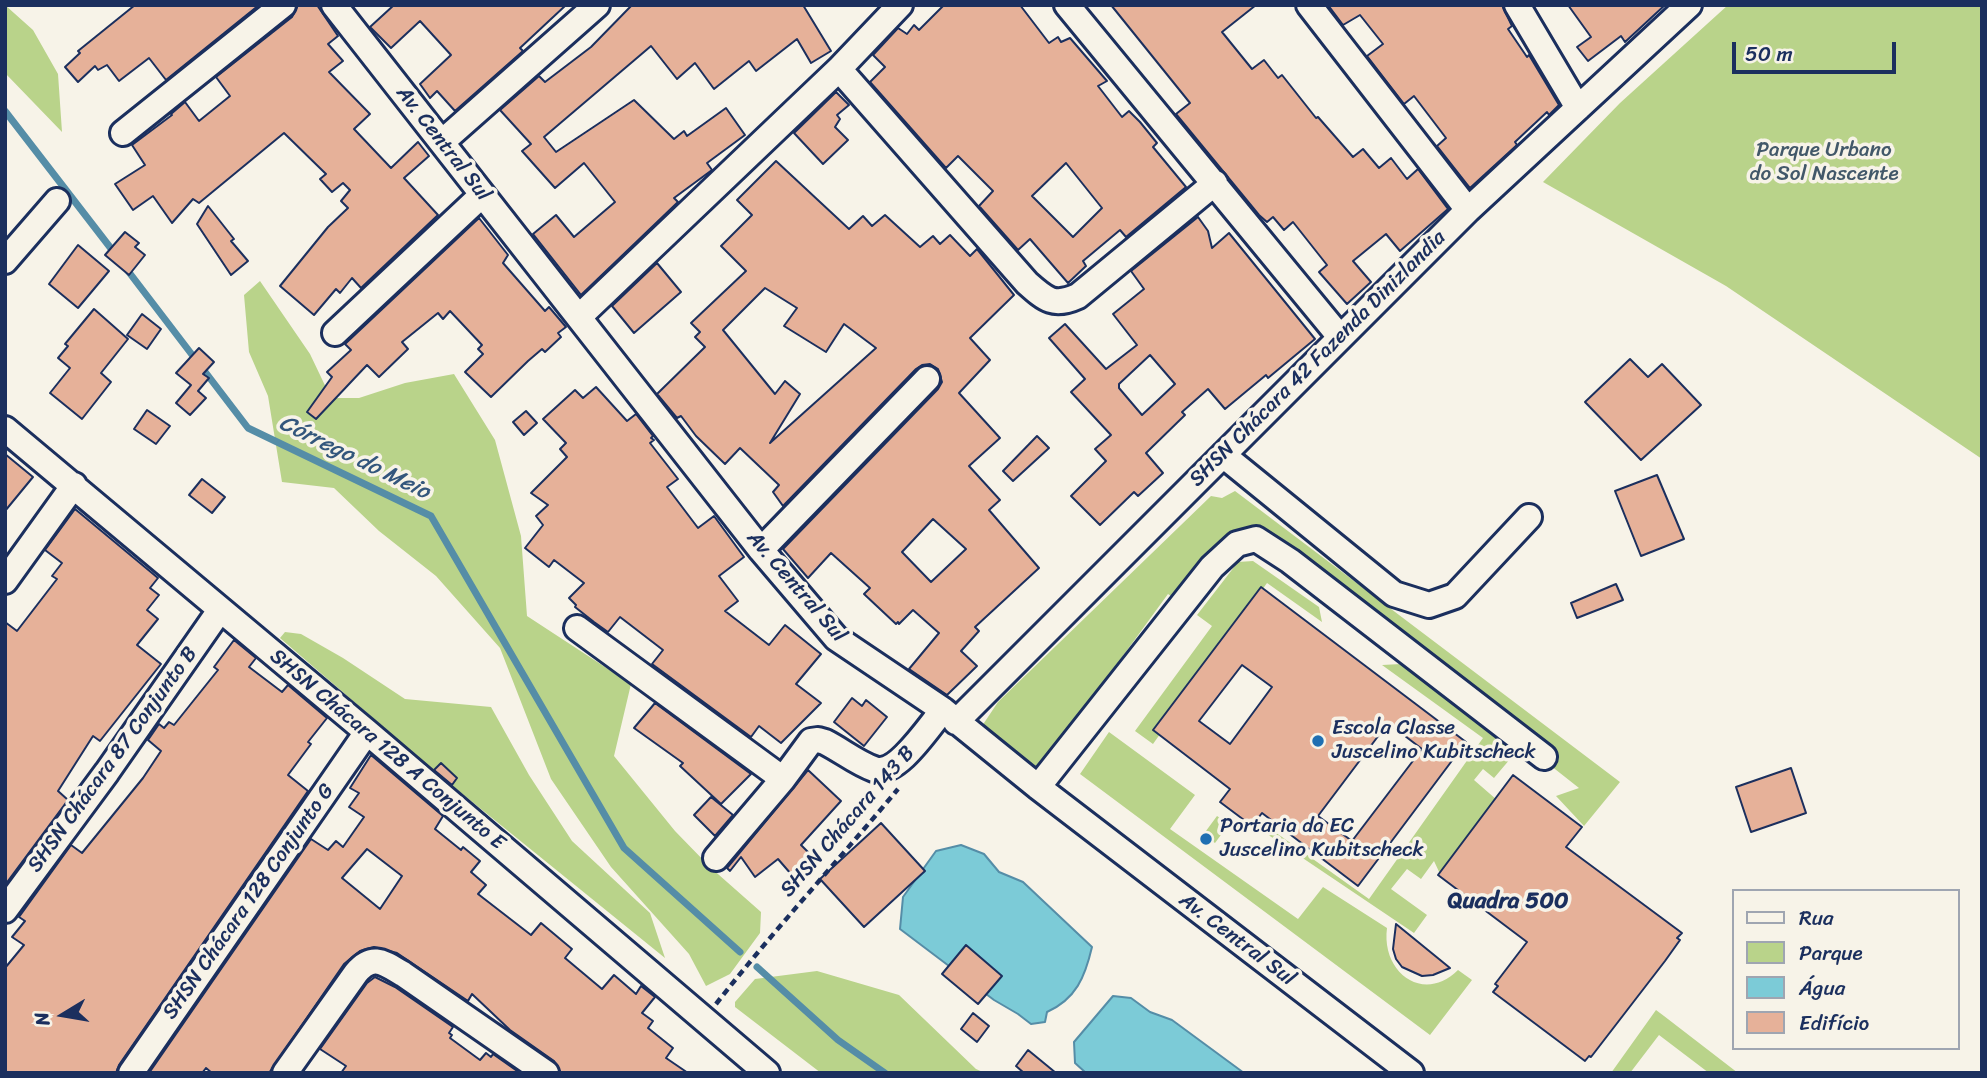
<!DOCTYPE html>
<html>
<head>
<meta charset="utf-8">
<style>
  body { margin:0 }
  #map { position:relative; width:1987px; height:1078px; overflow:hidden; background:#f7f3e8; font-family:Sriracha,sans-serif }
  canvas { display:block }
  .frame { position:absolute; inset:0; border:7px solid #1b2f5e; pointer-events:none }
  .legend { position:absolute; left:1732px; top:889px; width:228px; height:161px; box-sizing:border-box; background:#f7f3e8; border:2px solid #9fa5b1; margin:0; padding:9px 12px; list-style:none; font-size:21px; color:#1b2f5e }
  .legend li { display:flex; align-items:center; gap:14px; height:35px }
  .legend b { width:35px; border:2px solid #9fa5b1 }
  .north { position:absolute; left:28px; top:980px; width:70px; height:70px; -webkit-text-stroke:5px #f7f3e8; paint-order:stroke; rotate:259deg; font-size:19px; font-weight:700; line-height:28px; text-align:center; color:#1b2f5e }
  .north::after { content:''; display:block; margin:auto; width:24px; height:32px; background:#1b2f5e; clip-path:polygon(50% 0,100% 100%,50% 72%,0 100%) }
  .scale { position:absolute; left:1732px; top:42px; width:164px; height:32px; box-sizing:border-box; border:4px solid #1b2f5e; border-top:0; padding-left:9px; font-size:21px; line-height:24px; white-space:nowrap; color:#1b2f5e; -webkit-text-stroke:5px #f7f3e8; paint-order:stroke }
</style>
</head>
<body>
<div id="map">
<canvas width="1987" height="1078"></canvas>
<div class="frame"></div>
<ul class="legend">
<li><b style="height:9px;background:#f7f3e8"></b>Rua</li>
<li><b style="height:19px;background:#b9d38a"></b>Parque</li>
<li><b style="height:19px;background:#7ccbd7"></b>Água</li>
<li><b style="height:19px;background:#e6b199"></b>Edifício</li>
</ul>
<div class="north">N</div>
<div class="scale">50 m</div>
</div>
<script>
const ctx = document.querySelector('canvas').getContext('2d');
ctx.lineJoin = 'round';
function paint(path, color) { ctx.fillStyle = color; ctx.fill(path, 'evenodd'); }
function strokePath(path, color, width, dash) { ctx.strokeStyle = color; ctx.lineWidth = width; ctx.lineCap = dash ? 'butt' : 'round'; ctx.setLineDash(dash || []); ctx.stroke(path); }
function drawText(font, color, halo, rows, align = 'center') {
  ctx.font = font + ' Sriracha,sans-serif'; ctx.lineWidth = 7; ctx.setLineDash([]); ctx.textBaseline = 'middle'; ctx.strokeStyle = halo; ctx.fillStyle = color; for (const [text, x, y, turn = 0] of rows) {
    ctx.save(); ctx.translate(x, y); ctx.rotate((+turn || 0) * Math.PI / 180); ctx.textAlign = isNaN(turn) ? turn : align; if (halo) ctx.strokeText(text, 0, 0); ctx.fillText(text, 0, 0); ctx.restore();
  }
}
paint(new Path2D(`
  M5,5L33,30L58,74L62,132L5,73Z
  M1728,5H1982V459L1726,286L1543,182L1620,103Z
  M260,281L310,354L331,398H359L405,383L454,374L495,440L521,536L527,616L631,684L614,756L675,831L710,867L761,912L760,933L730,974L706,986L689,954L611,867L551,779L500,648L436,576L379,531L334,488L282,482L268,396L249,352L244,295Z
  M1235,491L1620,782L1584,826L1556,796L1579,788L1257,534L1178,601L1168,594L1082,712L1043,775L982,726L998,702L1211,496L1222,498Z
  M1253,561L1319,607L1322,622L1267,583L1153,744L1135,731L1212,626L1197,615L1238,562Z
  M285,632L301,634L343,658L405,699L491,707L529,775L572,841L650,913L665,958L439,775L280,638Z
  M1401,664L1516,752L1494,778L1483,769L1474,780L1497,800L1441,876L1434,861L1421,879L1407,869L1391,889L1427,915L1414,933L1264,832L1268,827L1369,899L1483,738L1382,665Z
  M1109,732L1195,795L1170,829L1298,919L1323,887L1387,928C1381,973 1424,1004 1458,970L1472,980L1430,1035L1080,774Z
  M1217,816L1229,824L1215,843L1203,835Z
  M817,971L899,995L976,1069L985,1073H821L735,1007V1002L755,979Z
  M1656,1010L1664,1016L1738,1073H1709L1659,1035L1630,1073H1611Z`), '#b9d38a');
const water = new Path2D(`
  M961,845L984,854L999,872L1023,882L1092,947C1085,977 1076,999 1047,1012L1045,1022L1031,1024L1018,1014L994,1000L900,929L903,897L936,851Z
  M1113,996L1131,998L1150,1012L1172,1020L1244,1073H1086L1075,1063L1074,1042Z`);
paint(water, '#7ccbd7');
strokePath(water, '#558da7', 2);
strokePath(new Path2D(`
  M5,111L116,255
  M125,267L248,428L431,516L624,848L740,952
  M757,967L838,1040L885,1073`), '#558da7', 7);
const building = new Path2D(`
  M135,5H259L166,80L149,58L119,81L107,65L98,70L95,66L78,82L65,67L80,53L78,51Z
  M298,5H317L338,36L328,44L343,61L329,72L370,114L354,129L391,168L418,142L429,156L404,178L438,215L361,288L352,278L340,293L336,289L314,315L280,286L328,227L348,208L341,201L350,190L343,183L332,192L320,179L326,174L284,133L199,203L193,199L172,223L153,196L133,210L115,184L145,165L132,145L172,115L171,114L185,102L199,121L230,96L216,77L292,17Z
  M394,5H566L520,48L523,51L455,111L437,91L430,98L420,84L451,55L420,21L391,48L370,27Z
  M632,5H803L831,51L811,63L797,39L756,71L749,61L714,89L695,63L677,79L651,46L544,137L556,152L634,100L674,139L684,131L687,136L726,108L745,135L707,163L712,170L674,198L678,202L581,295L533,234L556,215L574,237L615,202L584,163L555,188L522,151L531,144L500,110L539,76L545,82L591,47Z
  M944,5H1020L1049,43L1058,37L1061,42L1070,38L1107,81L1098,86L1122,117L1129,111L1140,122L1157,143L1153,147L1186,187L1126,237L1120,230L1083,261L1086,266L1068,283L1030,239L1018,250L979,206L993,191L958,156L946,168L870,82L885,67L873,55L898,28L907,34L914,25L919,30ZM1066,163L1102,208L1073,237L1032,196Z
  M1111,5H1256L1222,32L1252,69L1264,60L1278,78L1282,75L1316,118L1318,117L1353,157L1363,149L1379,168L1391,158L1407,179L1418,169L1448,209L1400,251L1386,234L1353,261L1371,282L1347,304L1319,272L1327,265L1293,222L1284,230L1273,217L1267,222L1259,215L1176,114L1190,103Z
  M1328,5H1502L1512,26L1508,29L1527,57L1529,55L1559,105L1549,115L1547,112L1515,142L1517,145L1470,188L1437,146L1446,138L1414,96L1404,104L1367,56L1383,44L1360,15L1343,25Z
  M1568,5H1665L1625,42L1621,36L1588,61L1577,47L1591,37Z
  M836,92L849,105L837,115L840,119L835,127L848,140L823,164L794,133Z
  M776,161L849,229L863,216L872,226L885,215L920,247L933,236L940,244L950,235L970,256L977,249L1014,295L970,338L990,360L959,393L1000,438L969,466L1000,500L989,510L1039,568L975,627L979,631L961,651L977,666L947,695L909,669L939,633L913,610L899,624L898,622L896,624L864,594L870,588L831,553L808,578L783,549L938,389L942,382L938,369L930,364L922,365L916,369L783,506L773,492L779,485L740,448L725,464L696,436L681,416L677,418L657,394L705,347L695,337L700,332L691,323L746,271L721,246L752,215L737,200ZM765,288L797,308L784,326L826,352L844,324L876,348L770,443L800,394L785,381L775,394L723,330ZM933,519L966,549L931,582L902,552Z
  M208,206L234,239L231,241L248,261L231,275L197,224Z
  M1198,217L1208,231L1212,248L1229,233L1315,339L1268,378L1266,375L1225,409L1208,389L1182,412L1185,415L1146,453L1163,473L1138,496L1134,492L1100,525L1071,496L1106,461L1095,449L1111,435L1071,392L1085,379L1049,338L1065,324L1106,369L1137,345L1113,314L1144,289L1131,271ZM1150,355L1175,384L1142,415L1119,388V384Z
  M479,218L508,255L503,263L545,311L549,307L566,327L558,333L561,337L545,352L542,349L528,361L491,397L465,372L483,354L478,349L482,345L450,311L443,319L438,313L402,342L408,349L379,377L367,365L316,419L307,412L332,377L327,372L351,350L345,344Z
  M125,232L139,243L135,247L145,255L129,275L105,255Z
  M78,245L109,271L78,308L49,284Z
  M657,263L681,292L634,333L612,306Z
  M94,309L128,339L101,373L111,382L82,419L50,393L70,368L58,358L68,346L65,344Z
  M142,314L161,329L147,349L127,335Z
  M199,348L214,362L203,374L209,378L198,391L206,398L190,415L176,403L191,385L176,373Z
  M1630,359L1648,377L1662,364L1701,405L1641,460L1585,402Z
  M596,387L627,421L636,414L653,436L651,438L654,440L650,443L678,479L667,487L698,528L714,516L744,557L719,576L738,601L725,611L769,645L785,625L821,654L796,684L821,703L781,743L759,726L751,737L652,664L663,650L620,617L608,632L594,622L575,607L576,605L569,598L584,583L554,560L549,567L525,548L543,525L536,516L548,505L531,493L567,457L560,449L566,443L543,419L575,390L583,398Z
  M147,410L170,426L156,444L134,429Z
  M526,411L537,423L524,435L513,422Z
  M1037,436L1049,448L1013,481L1003,471Z
  M5,454L33,477L5,511Z
  M1657,475L1684,539L1641,556L1615,491Z
  M202,479L225,497L212,513L189,495Z
  M75,509L158,578L150,588L159,595L147,610L158,619L137,645L161,664L100,741L93,736L58,791L68,800L5,885V622L17,631L57,579L52,576L62,563L45,550Z
  M1616,584L1623,600L1577,618L1571,603Z
  M1261,587L1466,742L1358,886L1262,813L1252,826L1220,802L1230,789L1153,730ZM1242,665L1272,687L1230,744L1199,721ZM1388,723L1422,749L1352,841L1318,816Z
  M234,640L256,658L249,667L282,692L288,685L327,718L308,742L311,744L288,775L308,791L119,1065L116,1073H5V968L24,945L12,937L25,921L19,917L71,845L82,853L143,778L161,751L148,740L159,724L164,728L169,722L174,725L218,670L214,667Z
  M852,698L862,706L866,700L887,717L864,746L834,722Z
  M655,703L751,774L721,804L680,766L683,763L634,728Z
  M371,755L443,816L435,829L461,850L463,847L480,861L471,872L486,885L478,894L531,935L541,923L572,949L565,958L602,989L614,975L636,994L641,986L655,997L642,1013L653,1021L648,1028L673,1048L666,1058L688,1073H561L554,1061L510,1030L472,994L468,1001L397,953L374,947L360,951L344,964L269,1073H212L206,1068L202,1073H149L311,839L328,850L336,841L343,847L364,817L349,807L359,793L350,788ZM367,849L402,876L380,909L342,878Z
  M441,763L457,778L452,785L434,770Z
  M1791,768L1806,813L1751,832L1736,787Z
  M808,770L841,801L801,845L810,854L791,874L778,859L755,877L741,857L730,871L727,868Z
  M1513,775L1582,827L1566,847L1682,933L1677,938L1680,940L1665,961L1591,1057L1589,1056L1585,1061L1493,992L1498,986L1495,984L1527,942L1438,875Z
  M711,797L733,815L715,836L694,815Z
  M881,823L925,871L864,927L820,879Z
  M1396,924L1450,968L1433,975L1422,976L1402,967L1396,959L1393,949Z
  M966,945L1002,976L978,1004L942,974Z
  M375,977L395,987L453,1027L449,1033L452,1035L450,1038L480,1060L486,1053L491,1057L493,1054L520,1073H341L346,1066L320,1049L367,983Z
  M973,1013L989,1026L977,1042L961,1029Z
  M1028,1050L1056,1073H1024L1016,1066Z`);
paint(building, '#e6b199');
strokePath(building, '#1b2f5e', 2);
const minor = new Path2D(`
  M334,5L761,550L836,638L943,710L1038,787L1411,1073
  M1067,5L1340,337
  M1309,5L1468,210
  M1517,5L1578,108
  M839,69L1027,283C1046,300 1054,307 1078,296L1215,183
  M123,133L283,5
  M442,142L597,5
  M5,261L57,201
  M579,317L839,69L900,5
  M335,333L482,195
  M5,429L367,732L767,1073
  M1223,455L1394,594L1429,605L1455,596L1529,517
  M761,550L927,379
  M5,581L74,485
  M577,628L783,779
  M956,722L1468,210L1689,5
  M1038,787L1212,567L1237,544L1256,539L1290,561L1544,757
  M716,858L783,779L811,741L818,740L825,742C841,750 857,763 874,769C897,777 929,726 943,710
  M5,910L107,772L220,610
  M131,1073L367,732
  M285,1073L356,973C373,953 384,963 403,974L546,1073`);
strokePath(minor, '#1b2f5e', 30);
strokePath(new Path2D(`
  M716,1004C774,930 838,861 898,789`), '#1b2f5e', 4.5, [7, 5]);
strokePath(minor, '#f7f3e8', 24);
for (const [x, y, r, color] of [
  [1318,741,7,"#1f6fb2"],
  [1206,839,7,"#1f6fb2"]
]) { const dot = new Path2D(); dot.arc(x, y, r, 0, 2 * Math.PI); ctx.fillStyle = color; ctx.fill(dot); strokePath(dot, '#f7f3e8', 2.5); }
drawText('21px', '#1b2f5e', '#f7f3e8', [
  ["Av. Central Sul",443,144,52],
  ["SHSN Chácara 42 Fazenda Dinizlandia",1318,359,-45],
  ["Av. Central Sul",796,587,49],
  ["SHSN Chácara 128 A Conjunto E",387,750,40],
  ["SHSN Chácara 87 Conjunto B",113,760,-54],
  ["SHSN Chácara 143 B",848,822,-49],
  ["SHSN Chácara 128 Conjunto G",249,902,-55],
  ["Av. Central Sul",1237,940,37]
]);
drawText('21px', '#425869', '#f7f3e8', [
  ["Parque Urbano",1824,151],
  ["do Sol Nascente",1824,175]
]);
drawText('21px', '#1b2f5e', '#f7f3e8', [
  ["Escola Classe",1332,729],
  ["Juscelino Kubitscheck",1332,753],
  ["Portaria da EC",1220,827],
  ["Juscelino Kubitscheck",1220,851]
], 'left');
drawText('italic 23px', '#33567c', '#f7f3e8', [
  ["Córrego do Meio",354,458,26]
]);
drawText('bold 23px', '#1b2f5e', '#f7f3e8', [
  ["Quadra 500",1508,902]
]);
</script>
</body>
</html>
